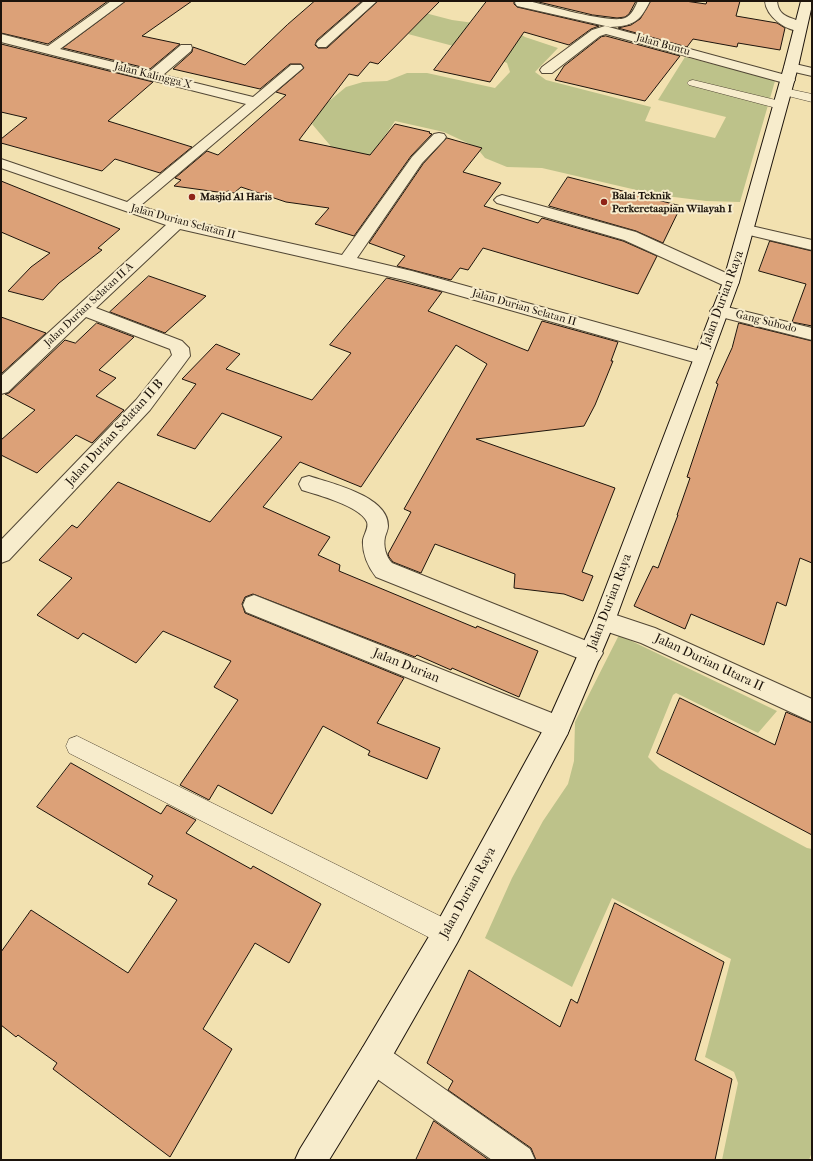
<!DOCTYPE html>
<html>
<head>
<meta charset="utf-8">
<style>
  body { margin:0 }
  #map { position:relative; width:813px; height:1161px; overflow:hidden; background:#f2e1b0; font-family:"IM FELL French Canon",serif }
  canvas { display:block }
  .frame { position:absolute; inset:0; border:2px solid #1d140c; pointer-events:none }
</style>
</head>
<body>
<div id="map">
<canvas width="813" height="1161"></canvas>
<div class="frame"></div>
</div>
<script>
const ctx = document.querySelector('canvas').getContext('2d');
ctx.lineJoin = 'round';
function paint(path, color) { ctx.fillStyle = color; ctx.fill(path, 'evenodd'); }
function strokePath(path, color, width, dash) { ctx.strokeStyle = color; ctx.lineWidth = width; ctx.lineCap = dash ? 'butt' : 'round'; ctx.setLineDash(dash || []); ctx.stroke(path); }
function drawText(font, color, halo, rows, align = 'center') {
  ctx.font = font + ' "IM FELL French Canon",serif'; ctx.lineWidth = 4; ctx.setLineDash([]); ctx.textBaseline = 'middle'; ctx.strokeStyle = halo; ctx.fillStyle = color; for (const [text, x, y, turn = 0] of rows) {
    ctx.save(); ctx.translate(x, y); ctx.rotate((+turn || 0) * Math.PI / 180); ctx.textAlign = isNaN(turn) ? turn : align; if (halo) ctx.strokeText(text, 0, 0); ctx.fillText(text, 0, 0); ctx.restore();
  }
}
paint(new Path2D(`
  M425,13L452,20L510,28L525,37L558,48L535,72L546,80L651,107L645,121L715,138L726,117L658,100L685,57L768,78L775,81L740,202L706,201L658,195L542,168L507,167L485,158L476,147L444,132L395,121L363,168L346,164L312,124L322,107L346,87L363,82L387,81L407,73H427L495,88L510,72L507,63L491,56L408,34Z
  M619,635L777,711L758,733L676,693L673,695L648,757L660,769L807,848L812,849V1152L809,1160H722L738,1083L734,1072L705,1057L731,959L612,898L572,987L485,938L512,878L543,821L568,784L574,761L575,722Z`), '#bdc28a');
const building = new Path2D(`
  M1,1H108L48,44L1,33Z
  M126,1H192L142,36L180,44L150,69L63,48Z
  M315,1H362L317,40L315,45L318,48H327L378,1H440L378,64L370,62L358,76L349,74L299,140L370,155L395,124L430,132L429,133L432,134L411,156L354,236L315,224L329,208L286,202L241,187L234,193L228,191L225,193L174,186L181,180L175,178L207,151L218,155L286,95L276,92L304,68L301,64H290L260,89L173,69L192,52L193,47L245,65L287,25Z
  M487,1H514V4L517,7L599,26L591,29L569,45L524,32L490,82L434,70Z
  M535,1H636L629,14L625,17L617,18L593,15Z
  M651,1H685L706,4L707,1H740L736,16L777,23L785,28L780,50L738,43L737,47L693,39L687,47L618,28L631,25L640,19Z
  M606,36L680,56L645,101L555,80L564,66L601,37Z
  M1,44L153,82L108,121L192,147L160,173L115,159L102,171L1,143V139L27,118L1,112Z
  M447,138L482,148L463,172L501,183L484,206L538,223L542,218L623,241L657,256L638,294L483,248L468,270L460,268L451,280L397,266L405,256L369,243L423,164Z
  M568,177L681,206L663,243L636,231L549,206Z
  M1,181L120,229L98,248L102,250L59,283L43,300L8,291L31,267L50,253L1,232Z
  M770,241L812,251V326L792,322L806,284L759,271Z
  M149,276L206,296L165,333L110,312Z
  M387,278L442,292L428,311L528,351L542,321L618,342L611,361H613L595,405L584,426L476,439L615,488L582,572L593,576L583,601L564,594L514,588L515,574L435,544L421,573L393,562L389,557L388,554L411,512L404,509L487,364L456,345L361,487L300,462L263,507L330,537L318,555L340,565L339,571L476,628L477,626L538,651L519,697L452,668L451,670L417,655L415,657L253,594L245,597L242,604L245,613L404,678L377,723L440,748L427,779L368,755L370,751L323,726L272,814L218,785L209,800L180,785L238,700L214,687L231,661L163,631L136,663L83,633L78,639L37,615L72,578L39,560L72,525L77,528L118,482L210,522L282,437L222,413L195,449L157,435L196,384L182,379L216,344L240,354L226,369L312,400L351,353L330,345Z
  M1,317L46,333L1,374Z
  M97,323L134,337L99,370L116,378L96,396L124,410L92,443L76,435L37,473L1,455V440L35,410L5,394L9,393L65,340L75,343Z
  M739,323L812,341V563L800,558L786,606L777,602L764,645L691,614L685,629L634,606L653,566L658,568L678,515H677L690,478L687,477L718,384L716,383L732,348Z
  M680,698L775,745L786,712L812,723V835L657,753Z
  M71,763L161,814L167,805L196,820L186,833L251,869L253,866L321,904L289,963L255,943L203,1029L232,1049L170,1157L53,1069L57,1063L18,1035L16,1037L1,1025V952L31,910L128,973L177,900L148,884L153,876L37,807Z
  M615,903L724,962L695,1060L732,1079L715,1160H536L531,1148L448,1090L453,1081L427,1063L469,970L560,1027L571,999L577,1003Z
  M434,1121L489,1160H416Z`);
paint(building, '#dca178');
strokePath(building, '#1d140c', 1);
const service = new Path2D(`
  M693,80L784,102L786,105L784,108L780,109L689,85L687,83L689,81Z
  M784,88L812,94V102L780,94L778,92L780,90Z
  M77,736L456,924L459,933L456,942L447,945L438,942L69,753L66,746L69,739Z`);
const minor = new Path2D(`
  M111,1H125L60,49L150,71L181,45H191L192,48L191,51L163,75L253,97L291,65H301L303,68L140,206L181,219L342,255L412,157L434,134L439,133L444,134L446,137L444,140L422,163L357,258L412,271L707,353L710,358L707,363L701,364L404,280L180,229L96,308L182,341L189,348L190,356L150,410L9,560L1,563V540L136,400L172,355L170,349L86,317L8,392L1,394V376L166,225L1,168V159L127,202L246,104L1,42V34L48,46Z
  M364,1H377L326,47H318L316,44L318,41Z
  M516,1H528C547,5 610,24 625,18C632,15 635,7 638,1H650C640,22 633,26 610,27L517,6L515,3Z
  M765,1H777C779,22 798,15 806,27L804,30C789,34 766,17 765,1Z
  M605,26L793,77L795,80L793,83L788,84L606,34L600,36L552,73H542L540,70L542,67L592,30Z
  M791,63L812,68V76L786,70L784,67L786,64Z
  M502,195L636,232L737,278L739,282L737,286L731,288L725,286L624,240L497,203L494,200L497,197Z
  M747,225L812,240V250L741,233L739,230L741,227Z
  M719,305L812,328V340L713,315L710,311L713,307Z
  M309,476C330,483 389,496 388,526C388,530 386,533 385,537C383,546 386,557 392,563L599,646L603,653L599,660L591,664L583,660L376,577C368,567 362,553 363,540C364,534 369,528 367,522C360,506 318,495 302,490L299,484L302,478Z
  M254,595L567,719L570,727L567,735L558,739L246,612L243,605L246,598Z
  M604,611L655,628L812,699V722L641,643L596,628L593,621L596,614Z
  M374,1043L385,1047L530,1149L535,1160H492L363,1069L359,1058L363,1047Z`);
const secondary = new Path2D(`
  M801,1H812V5L798,67L739,282L615,621L567,735L457,943L385,1069L329,1160H295L300,1149L363,1047L437,923L549,719L593,621L723,282L784,67Z`);
strokePath(service, '#524735', 1);
strokePath(minor, '#524735', 2);
strokePath(secondary, '#1d140c', 2);
paint(service, '#f7eccc');
paint(minor, '#f7eccc');
paint(secondary, '#f7eccc');
for (const [x, y, r, color] of [
  [192,197,4,"#8f2418"],
  [604,202,4,"#8f2418"]
]) { const dot = new Path2D(); dot.arc(x, y, r, 0, 2 * Math.PI); ctx.fillStyle = color; ctx.fill(dot); strokePath(dot, '#f7eccc', 1.5); }
drawText('11px', '#1d140c', '#f7eccc', [
  ["Jalan Buntu",663,45,16],
  ["Jalan Kalingga X",153,76,14],
  ["Jalan Durian Selatan II",183,222,15],
  ["Jalan Durian Selatan II A",89,305,-43],
  ["Jalan Durian Selatan II",524,308,16],
  ["Gang Suhodo",766,322,14]
]);
drawText('bold 11px', '#1d140c', '#f7eccc', [
  ["Balai Teknik",612,196],
  ["Perkeretaapian Wilayah I",612,209],
  ["Masjid Al Haris",200,197]
], 'left');
drawText('13px', '#1d140c', '#f7eccc', [
  ["Jalan Durian Raya",723,299,-70],
  ["Jalan Durian Selatan II B",115,433,-48],
  ["Jalan Durian Raya",610,602,-69],
  ["Jalan Durian Utara II",709,663,25],
  ["Jalan Durian",406,666,22],
  ["Jalan Durian Raya",468,893,-61]
]);
</script>
</body>
</html>
